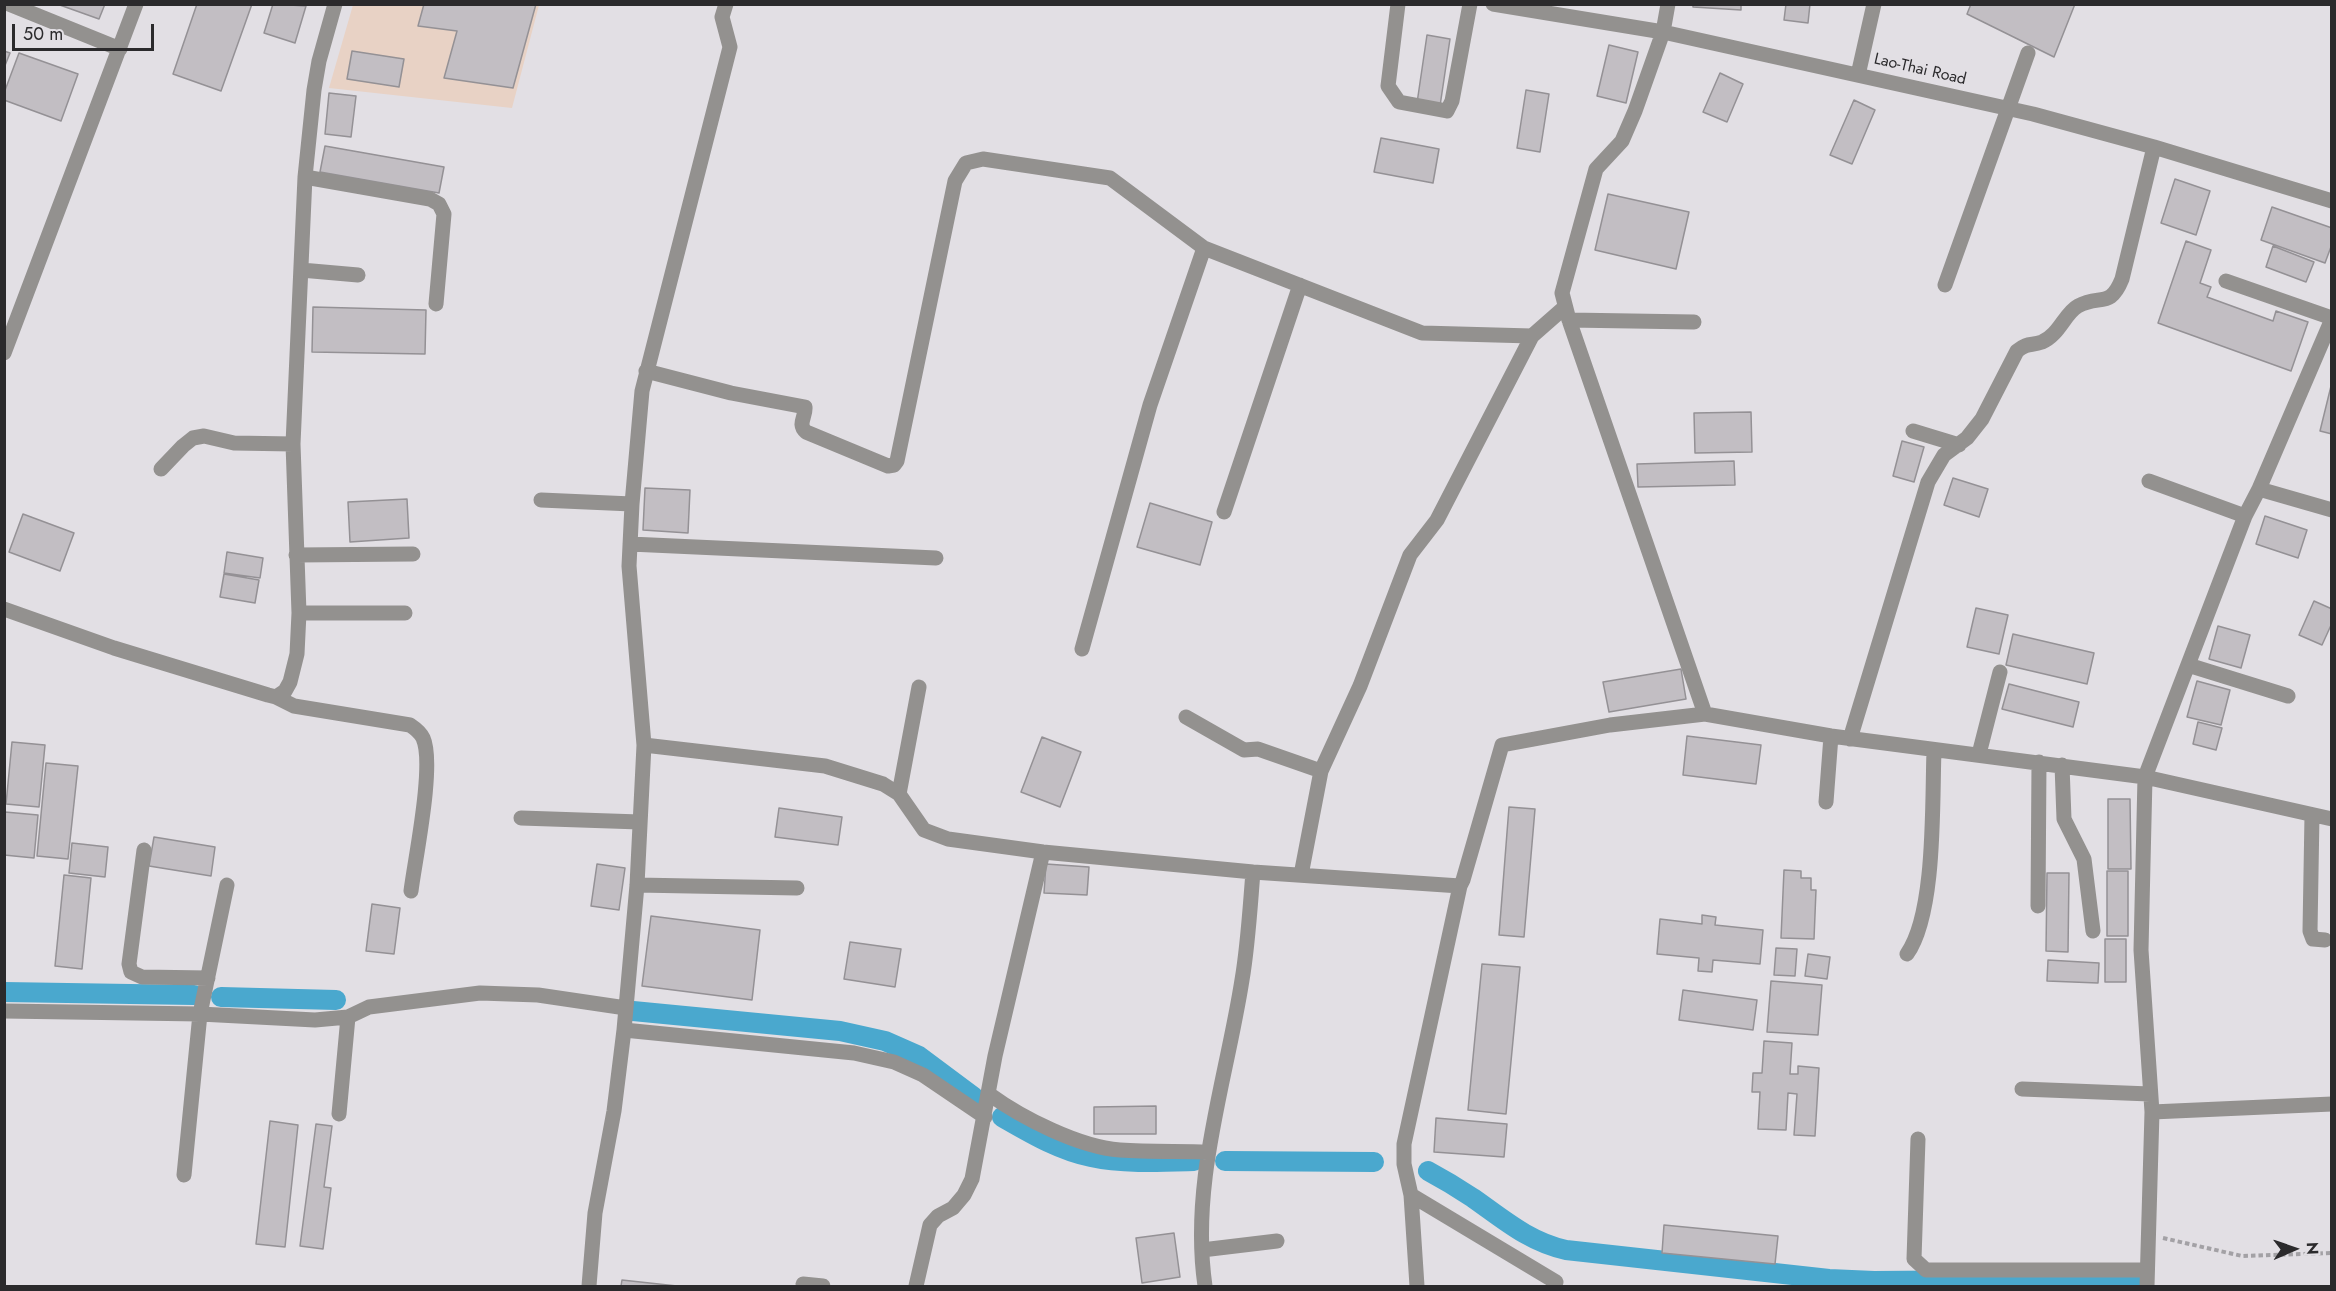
<!DOCTYPE html>
<html>
<head>
<meta charset="utf-8">
<style>
  body { margin:0 }
  #map { position:relative; width:2336px; height:1291px; overflow:hidden; background:#e2dfe4; font-family:Jost,sans-serif }
  canvas { display:block }
  .frame { position:absolute; inset:0; border:6px solid #2b2a2c; pointer-events:none }
  .north { position:absolute; left:2264px; top:1219px; width:60px; height:60px; -webkit-text-stroke:4px #e2dfe4; paint-order:stroke; rotate:88deg; font-size:16px; font-weight:700; line-height:24px; text-align:center; color:#2b2a2c }
  .north::after { content:''; display:block; margin:auto; width:21px; height:27px; background:#2b2a2c; clip-path:polygon(50% 0,100% 100%,50% 72%,0 100%) }
  .scale { position:absolute; left:12px; top:24px; width:142px; height:27px; box-sizing:border-box; border:3px solid #2b2a2c; border-top:0; padding-left:8px; font-size:18px; line-height:21px; white-space:nowrap; color:#2b2a2c; -webkit-text-stroke:4px #e2dfe4; paint-order:stroke }
</style>
</head>
<body>
<div id="map">
<canvas width="2336" height="1291"></canvas>
<div class="frame"></div>
<div class="north">N</div>
<div class="scale">50 m</div>
</div>
<script>
const ctx = document.querySelector('canvas').getContext('2d');
ctx.lineJoin = 'round';
function paint(path, color) { ctx.fillStyle = color; ctx.fill(path, 'evenodd'); }
function strokePath(path, color, width, dash) { ctx.strokeStyle = color; ctx.lineWidth = width; ctx.lineCap = dash ? 'butt' : 'round'; ctx.setLineDash(dash || []); ctx.stroke(path); }
function drawText(font, color, halo, rows, align = 'center') {
  ctx.font = font + ' Jost,sans-serif'; ctx.lineWidth = 5; ctx.setLineDash([]); ctx.textBaseline = 'middle'; ctx.strokeStyle = halo; ctx.fillStyle = color; for (const [text, x, y, turn = 0] of rows) {
    ctx.save(); ctx.translate(x, y); ctx.rotate((+turn || 0) * Math.PI / 180); ctx.textAlign = isNaN(turn) ? turn : align; if (halo) ctx.strokeText(text, 0, 0); ctx.fillText(text, 0, 0); ctx.restore();
  }
}
paint(new Path2D(`
  M353,5H539L512,108L329,88Z`), '#e8d2c5');
strokePath(new Path2D(`
  M4,992L194,995
  M221,997L336,1000
  M633,1011L840,1031L885,1041L919,1056L974,1097
  M1002,1117C1030,1133 1058,1150 1091,1157C1121,1164 1163,1162 1194,1161
  M1225,1161L1374,1162
  M1428,1171C1443,1179 1458,1188 1473,1198C1503,1219 1529,1242 1566,1250L1829,1279L1874,1281L2137,1279`), '#4aa8ce', 20);
const building = new Path2D(`
  M57,4H105L99,19Z
  M197,4H252L221,91L173,74Z
  M273,4L306,6L295,43L264,33Z
  M424,4H536L513,88L444,78L457,31L418,26Z
  M1693,4H1741V10L1693,7Z
  M1786,4H1810L1808,23L1784,20Z
  M1971,4H2075L2054,57L1967,14Z
  M1427,35L1450,39L1440,106L1417,103Z
  M1609,45L1638,52L1626,103L1597,96Z
  M4,51L10,53L4,68Z
  M352,51L404,59L399,87L347,79Z
  M19,53L78,74L61,121L4,100V93Z
  M1720,73L1743,84L1727,122L1703,112Z
  M1526,90L1549,94L1540,152L1517,148Z
  M329,93L356,96L351,137L325,134Z
  M1854,100L1875,110L1852,164L1830,155Z
  M1381,138L1439,149L1433,183L1374,172Z
  M325,146L444,167L439,193L320,172Z
  M2175,179L2210,191L2196,235L2161,223Z
  M1608,194L1689,212L1676,269L1595,250Z
  M2272,207L2332,228V244L2325,263L2261,240Z
  M2186,241L2211,250L2200,283L2211,287L2207,297L2273,321L2276,311L2308,322L2291,371L2158,323Z
  M2273,246L2314,262L2306,282L2266,267Z
  M313,307L426,310L425,354L312,352Z
  M2332,382V434L2320,431Z
  M1751,412L1752,452L1695,453L1694,413Z
  M1902,441L1924,447L1914,482L1893,476Z
  M1734,461L1735,485L1638,487L1637,464Z
  M1953,478L1988,489L1979,517L1944,505Z
  M645,488L690,490L688,533L643,530Z
  M407,499L409,538L350,542L348,502Z
  M1150,503L1212,522L1200,565L1137,547Z
  M23,514L74,533L60,571L9,552Z
  M2265,516L2307,530L2298,558L2256,544Z
  M227,552L263,558L260,578L224,573Z
  M224,574L259,580L255,603L220,597Z
  M2314,601L2332,609V623L2322,645L2299,635Z
  M1976,608L2008,615L1999,654L1967,647Z
  M2218,626L2250,635L2241,668L2209,659Z
  M2013,634L2094,653L2087,684L2006,665Z
  M1681,669L1686,699L1609,712L1603,682Z
  M2197,681L2230,690L2221,725L2187,717Z
  M2009,684L2079,702L2073,727L2002,709Z
  M2198,722L2222,728L2216,750L2193,744Z
  M1687,736L1761,745L1756,784L1683,775Z
  M1042,737L1081,752L1060,807L1021,792Z
  M12,742L45,745L39,807L6,804Z
  M46,763L78,766L68,859L37,856Z
  M2108,799H2130L2131,869H2108Z
  M1509,807L1535,809L1524,937L1499,935Z
  M779,808L842,817L838,845L775,837Z
  M5,812L38,815L34,858L4,855Z
  M154,837L215,847L211,876L149,866Z
  M72,843L108,847L105,877L69,873Z
  M597,864L625,868L619,910L591,906Z
  M1046,864L1089,867L1087,895L1044,893Z
  M1784,870L1801,871V878H1811V890H1816L1814,939L1781,938Z
  M2107,871H2128V936H2107Z
  M2047,873H2069L2068,952L2046,951Z
  M64,875L91,878L82,969L55,966Z
  M372,904L400,908L394,954L366,951Z
  M1702,915L1716,917L1715,925L1763,930L1760,964L1713,960L1712,972L1698,971L1699,958L1657,954L1660,919L1702,924Z
  M651,916L760,930L752,1000L642,986Z
  M2105,939H2126V982H2105Z
  M850,942L901,949L895,987L844,979Z
  M1776,948L1797,949L1795,976L1774,975Z
  M1808,954L1830,957L1827,979L1805,976Z
  M2048,960L2099,963L2098,983L2047,981Z
  M1482,964L1520,967L1506,1114L1468,1110Z
  M1771,981L1822,985L1818,1035L1767,1032Z
  M1683,990L1757,1000L1753,1030L1679,1020Z
  M1764,1041L1792,1043L1790,1074H1798V1066L1819,1068L1815,1136L1794,1135L1797,1094L1788,1093L1786,1130L1758,1129L1760,1092H1752L1753,1073H1762Z
  M1156,1106V1134H1094V1107Z
  M1436,1118L1507,1124L1504,1157L1434,1152Z
  M270,1121L298,1125L285,1247L256,1244Z
  M316,1124L332,1126L324,1187L331,1188L323,1249L300,1246Z
  M1664,1225L1778,1236L1775,1264L1662,1253Z
  M1174,1233L1180,1277L1142,1283L1136,1238Z
  M622,1280L677,1286H621Z`);
paint(building, '#c2bec3');
strokePath(building, '#949195', 1.5);
strokePath(new Path2D(`
  M2163,1238L2242,1256L2332,1253`), '#a3a1a5', 4, [4.5, 3]);
strokePath(new Path2D(`
  M9,4L120,49
  M1398,4L1388,86L1399,102L1447,111L1452,101L1470,4
  M1493,4L1663,32L2033,114L2154,147L2332,201
  M1668,4L1663,32L1635,111L1622,141L1596,169L1562,293L1569,320L1705,714
  M1858,75L1874,4
  M305,177L430,199L439,204L444,214L436,304
  M301,270L358,275
  M2226,281L2332,318
  M1945,285L2028,53
  M1569,320L1694,322
  M4,353L136,4
  M646,371L731,393L805,407C806,417 797,424 806,432L888,466L894,465L897,461L955,181L966,163L983,159L1110,178L1204,248L1422,333L1532,336
  M1913,431L1959,445
  M161,469L183,446L193,438L204,436L234,443L293,444
  M2149,481L2245,516
  M2259,489L2332,510
  M541,500L632,504
  M1224,512L1300,285
  M630,544L936,558
  M296,555L413,554
  M4,609L114,648L268,695L276,697L285,691L290,682L297,654L299,613L293,444L305,177L314,90L319,61L335,4
  M299,613H405
  M1082,649L1150,405L1204,248
  M2188,665L2288,696
  M276,697L294,706L410,725C416,729 420,732 423,738C435,764 415,859 411,891
  M1186,717L1244,750L1258,749L1321,771
  M1850,739L1928,482L1944,455L1967,438L1982,419L2017,351C2028,342 2031,346 2042,342C2059,335 2065,313 2078,306C2100,294 2110,309 2122,279L2154,147
  M644,745L825,766L883,784L899,794L924,830L948,839L1043,852L1253,872L1460,886
  M1979,754L2000,672
  M2062,765L2064,819L2084,859L2093,931
  M899,794L919,687
  M1826,802L1831,736
  M2312,815L2310,931L2313,939L2325,940
  M521,818L640,822
  M144,850L129,964L131,972L142,977L208,978
  M1301,875L1321,771L1360,686L1410,555L1437,520L1532,336L1565,307
  M637,885L797,888
  M2038,906L2039,762
  M1907,954C1936,913 1932,802 1934,750
  M4,1011L200,1014L315,1020L348,1017L369,1007L480,993L538,995L626,1008
  M624,1030L854,1053L894,1062L923,1075L985,1117
  M2022,1089L2150,1094
  M989,1094C1022,1118 1079,1147 1120,1150C1149,1152 1179,1151 1208,1152
  M2152,1112L2332,1104
  M339,1114L348,1017
  M1918,1139L1914,1259L1926,1270H2147
  M184,1175L200,1014L227,885
  M1411,1195L1556,1282
  M1202,1250L1277,1241
  M803,1284L823,1286
  M589,1286L595,1213L614,1111L624,1030L637,885L644,745L629,566L632,504L642,391L730,47L722,17L726,4
  M916,1286L930,1225L938,1216L953,1208L964,1195L972,1179L995,1056L1043,852
  M1205,1286C1190,1183 1226,1082 1242,980C1248,945 1250,908 1253,872
  M1417,1286L1411,1195L1404,1164V1144L1460,886L1463,880L1502,745L1610,725L1705,714L1831,736L2145,777L2332,819
  M2147,1286L2152,1112L2141,950L2145,777L2245,516L2259,489L2332,319`), '#93918f', 15);
drawText('16px', '#2b2a2c', '#e2dfe4', [
  ["Lao-Thai Road",1920,70,13]
]);
</script>
</body>
</html>
